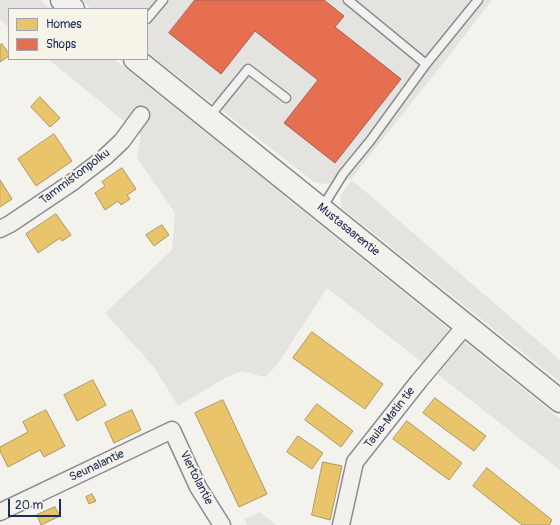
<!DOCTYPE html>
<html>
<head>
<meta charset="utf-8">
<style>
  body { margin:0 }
  #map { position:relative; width:560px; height:525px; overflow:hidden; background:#f4f2ec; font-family:Pangolin,sans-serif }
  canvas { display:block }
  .legend { position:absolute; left:8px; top:8px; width:140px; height:52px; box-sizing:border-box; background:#f7f3e8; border:1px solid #9fa5b1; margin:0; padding:5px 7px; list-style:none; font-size:12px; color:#1b2f5e }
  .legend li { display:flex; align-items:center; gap:8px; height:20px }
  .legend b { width:20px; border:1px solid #9fa5b1 }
  .scale { position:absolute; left:8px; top:499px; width:53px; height:18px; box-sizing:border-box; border:2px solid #1b2f5e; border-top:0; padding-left:5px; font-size:12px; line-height:14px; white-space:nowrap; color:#1b2f5e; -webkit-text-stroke:3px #f7f3e8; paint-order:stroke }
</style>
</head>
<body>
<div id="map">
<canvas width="560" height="525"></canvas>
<ul class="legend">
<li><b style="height:11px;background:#e9c46a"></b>Homes</li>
<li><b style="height:11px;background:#e76f51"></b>Shops</li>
</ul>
<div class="scale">20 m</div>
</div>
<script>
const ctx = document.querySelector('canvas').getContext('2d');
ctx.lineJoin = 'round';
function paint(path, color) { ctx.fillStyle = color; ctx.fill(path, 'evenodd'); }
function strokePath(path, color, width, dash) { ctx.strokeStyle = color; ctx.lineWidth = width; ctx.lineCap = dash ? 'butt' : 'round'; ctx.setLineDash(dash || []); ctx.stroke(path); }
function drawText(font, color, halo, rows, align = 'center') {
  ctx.font = font + ' Pangolin,sans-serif'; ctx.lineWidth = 4; ctx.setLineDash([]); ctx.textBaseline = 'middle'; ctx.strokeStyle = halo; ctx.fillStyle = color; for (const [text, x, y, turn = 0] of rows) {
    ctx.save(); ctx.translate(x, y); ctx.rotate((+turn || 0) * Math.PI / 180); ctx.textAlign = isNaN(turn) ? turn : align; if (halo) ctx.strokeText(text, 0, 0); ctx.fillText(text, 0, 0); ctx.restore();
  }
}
paint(new Path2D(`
  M0,0H40L51,9H9V27L0,20Z
  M82,0H492L456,47L351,179L326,184L314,182L147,52V9H91Z
  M48,59H114L159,95L560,419V470L327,288L277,365L265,377L242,371L225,378L178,406L154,367L105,313L172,250L175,213L137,158L141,135Z
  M352,180L560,360V382L342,208L340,196Z
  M260,512L276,525H247L244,519Z`), '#e4e3df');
const homes = new Path2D(`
  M2,44L9,54V56L0,62V45Z
  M40,97L60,118L50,127L31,107Z
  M54,134L72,161L36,186L18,159Z
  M122,168L136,189L127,195L130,199L121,205L118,201L105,210L95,193L105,186L102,182Z
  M0,180L12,199L0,207Z
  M56,214L71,235L62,241L60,238L38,253L26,234Z
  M162,225L169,235L154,246L146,235Z
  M312,332L383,384L365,409L293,358Z
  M93,380L106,405L77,421L64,395Z
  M435,398L486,436L474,451L423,413Z
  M223,400L267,494L239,507L195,413Z
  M317,404L353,431L341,447L305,420Z
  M46,410L65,446L44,457L40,450L8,467L0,451V447L28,432L23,422Z
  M132,410L141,430L114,443L105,423Z
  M407,421L462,463L449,480L393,439Z
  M298,436L323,453L312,469L287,452Z
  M323,462L342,466L330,520L312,515Z
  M487,468L552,520L549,525H522L473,486Z
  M92,494L96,501L89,504L86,497Z
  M55,507L60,516L41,525L37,515Z`);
paint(homes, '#e9c46a');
strokePath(homes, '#ab9766', 1);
const shops = new Path2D(`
  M195,0H324L344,16L335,27L401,79L335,163L284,123L318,80L255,31L221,74L169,33Z`);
paint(shops, '#e76f51');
strokePath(shops, '#aa5c55', 1);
const lane = new Path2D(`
  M348,0L426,64
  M147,19L163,0
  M209,117L248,69L286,98
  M322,208L343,174L370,141L426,64L478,0`);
const street = new Path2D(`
  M0,229L10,224L74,181L105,157L122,141L141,115
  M0,512L172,430L198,487L222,525
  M341,525L355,462L419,381L466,325`);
const secondary = new Path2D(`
  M62,0L73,9
  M135,59L560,401`);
strokePath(lane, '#898c92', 11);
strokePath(street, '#898c92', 19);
strokePath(secondary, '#898c92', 25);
strokePath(lane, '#f2f1ed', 8);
strokePath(street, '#f2f1ed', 16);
strokePath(secondary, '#f2f1ed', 22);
drawText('12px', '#1b2f5e', '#f7f3e8', [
  ["Tammistonpolku",75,177,-37],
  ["Mustasaarentie",348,230,39],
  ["Taula-Matin tie",390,418,-52],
  ["Seunalantie",97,466,-25],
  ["Viertolantie",196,478,63]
]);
</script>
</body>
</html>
